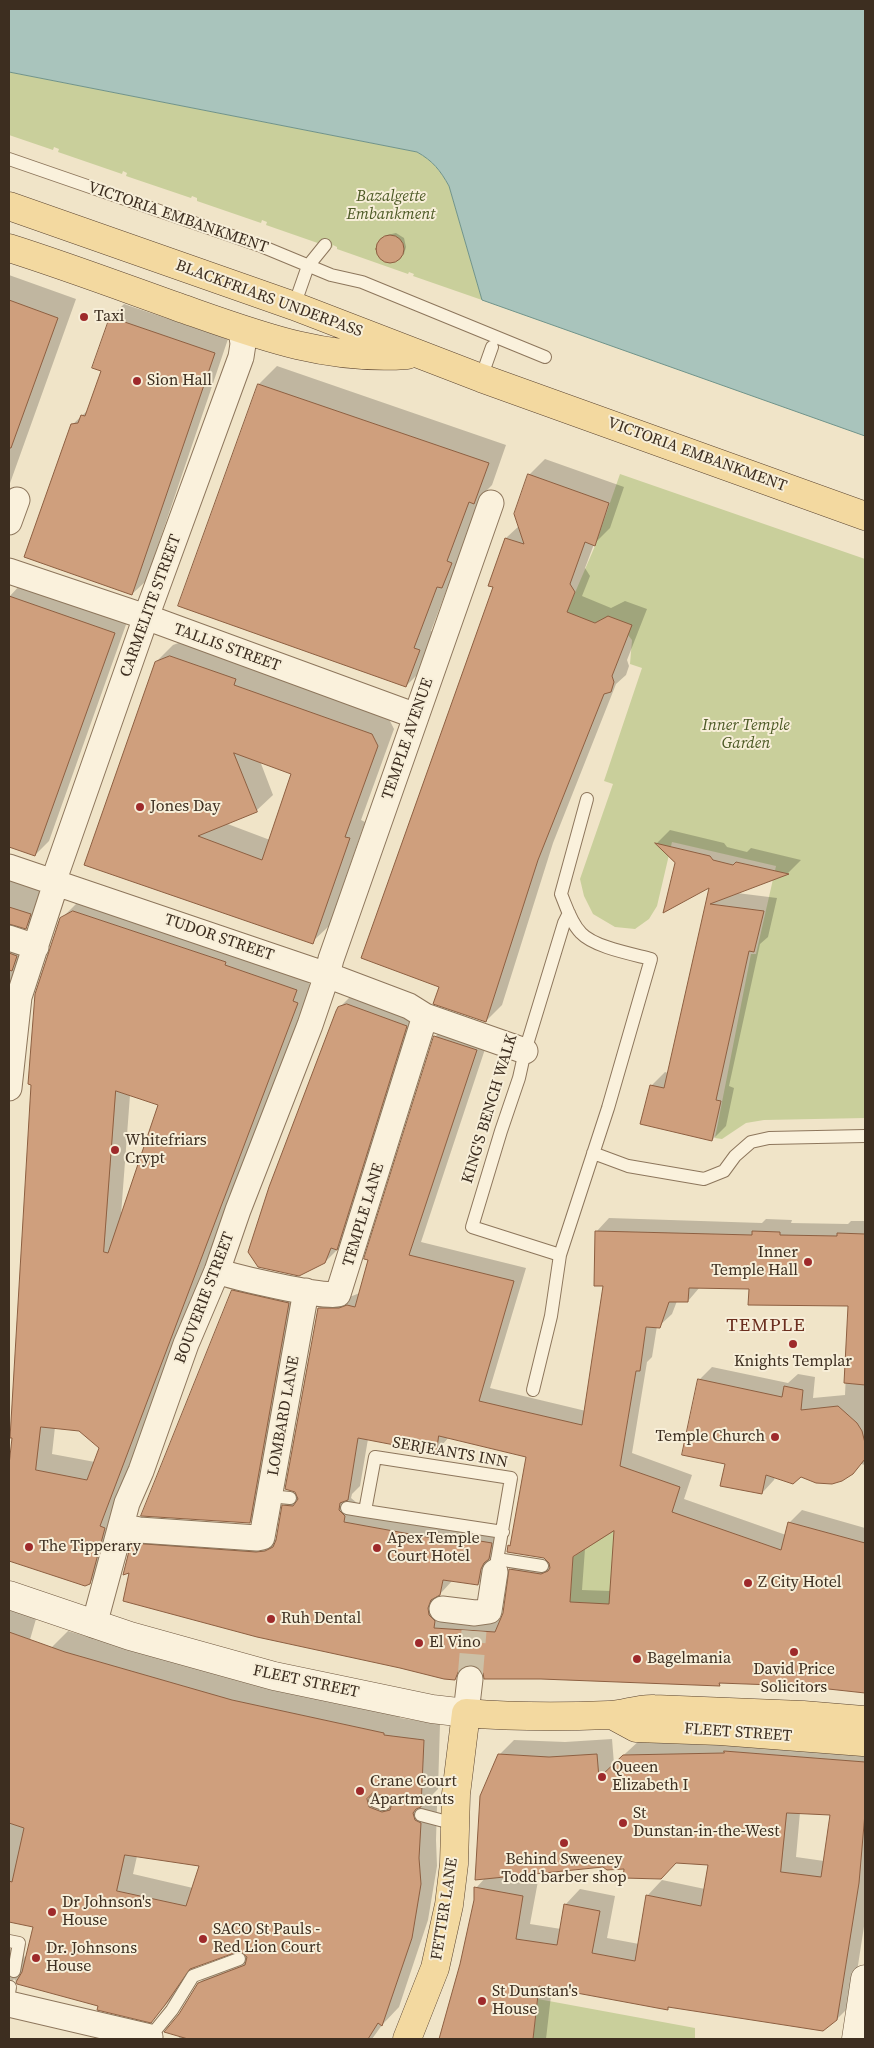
<!DOCTYPE html>
<html>
<head>
<meta charset="utf-8">
<style>
  body { margin:0 }
  #map { position:relative; width:874px; height:2048px; overflow:hidden; background:#f0e4c8; font-family:"Source Serif 4",serif }
  canvas { display:block }
  .frame { position:absolute; inset:0; border:10px solid #3d2e20; pointer-events:none }
</style>
</head>
<body>
<div id="map">
<canvas width="874" height="2048"></canvas>
<div class="frame"></div>
</div>
<script>
const ctx = document.querySelector('canvas').getContext('2d');
ctx.lineJoin = 'round';
function paint(path, color) { ctx.fillStyle = color; ctx.fill(path, 'evenodd'); }
function strokePath(path, color, width, dash) { ctx.strokeStyle = color; ctx.lineWidth = width; ctx.lineCap = dash ? 'butt' : 'round'; ctx.setLineDash(dash || []); ctx.stroke(path); }
function drawText(font, color, halo, rows, align = 'center') {
  ctx.font = font + ' "Source Serif 4",serif'; ctx.lineWidth = 4; ctx.setLineDash([]); ctx.textBaseline = 'middle'; ctx.strokeStyle = halo; ctx.fillStyle = color; for (const [text, x, y, turn = 0] of rows) {
    ctx.save(); ctx.translate(x, y); ctx.rotate((+turn || 0) * Math.PI / 180); ctx.textAlign = isNaN(turn) ? turn : align; if (halo) ctx.strokeText(text, 0, 0); ctx.fillText(text, 0, 0); ctx.restore();
  }
}
paint(new Path2D(`
  M9,72L417,152C433,161 440,170 449,186L482,300L413,276L414,274L409,272L408,274L337,249V247L333,245L332,248L266,225L267,222L262,220L261,223L197,201V198L192,196L191,198L126,176L127,173L123,171L122,174L58,152L59,149L54,147L53,150L9,135Z
  M620,474L865,559V1118L764,1120L746,1123L722,1139L715,1138L751,954H756L776,866L672,842L657,906L649,919L635,929L615,927L593,914L584,896L580,879L613,784L604,781L642,668L630,664L632,640L628,635L601,620L595,623L565,616L595,546Z
  M615,1524L612,1611L570,1602L573,1557Z
  M538,1999L695,2028V2038L707,2039H533Z`), '#c9cf9b');
const water = new Path2D(`
  M9,9H865V436L482,300L449,186C440,170 433,161 417,152L9,72Z`);
paint(water, '#a9c4bc');
strokePath(water, '#6f938a', 1);
paint(new Path2D(`
  M396,233L404,238L406,247L404,254L400,257L389,262L379,257L378,245L387,235Z
  M9,275L76,299L9,486Z
  M124,304L228,339L146,581L132,594L72,425L87,411L103,371L111,317Z
  M277,366L506,445L492,485L482,495L464,543L460,569L451,578L431,631L437,632L424,668L406,686L179,606L259,384Z
  M545,459L624,487L610,528L594,544L585,568L590,576L582,596L611,608L625,601L647,609L627,660L629,666L626,675L616,684L553,843L502,1005L486,1021L440,986L495,586L506,538L519,526L529,475Z
  M23,582L128,619L49,841L35,855L9,846V597Z
  M187,640L388,717L394,729L361,820L365,822L329,926L312,942L86,864L156,662L173,645ZM260,761L293,773L270,840L225,823L256,811L273,795Z
  M670,830L724,843L727,847L747,852L751,848L801,860L788,873L737,893L777,898L768,937L760,944L729,1086L734,1088L726,1126L712,1140L651,1086L665,1072L668,1073L711,885L676,863L657,843Z
  M9,873L42,884L38,897L45,899L41,912L26,927L10,923L14,933L32,941L9,1010Z
  M78,902L313,973L309,984L314,986L106,1566L89,1583L85,1584L9,1560V1479L61,919ZM130,1095L160,1104L121,1215ZM55,1427L80,1430L100,1448L95,1462L52,1454Z
  M357,990L424,1008L343,1244L325,1262L339,1008Z
  M447,1024L489,1037L421,1242L526,1268L490,1388L586,1411L604,1285H596L597,1231L609,1218L762,1223L766,1219L792,1220L791,1223L848,1224L851,1221H865V1465L861,1464L852,1473L775,1477L774,1480L762,1493L726,1463L699,1380L712,1367L788,1383L798,1374L815,1377L813,1398L845,1395L849,1305L750,1288L700,1287L688,1301H677L672,1314L659,1326H657L652,1357L647,1362L632,1453L692,1475L684,1499L786,1535L789,1523L802,1510L865,1528V1692L801,1685L722,1682L719,1685L484,1672L480,1667L468,1664L455,1678L131,1571L132,1544L145,1531L269,1540L278,1539L283,1506L297,1493L319,1308L331,1296H352L360,1293L435,1037ZM449,1437L527,1456L511,1544L509,1546L544,1557L550,1561L522,1557L510,1570L504,1614L502,1619L446,1616L440,1594L452,1581L478,1584L491,1571L504,1530L356,1510L357,1503L351,1498L352,1494L360,1486L368,1439L436,1452ZM616,1529L611,1591L582,1590L585,1549Z
  M251,1273L306,1286L267,1504L249,1522L233,1291Z
  M9,1609L36,1619L9,1711Z
  M68,1631L254,1685L400,1716V1718L440,1724L438,1789L430,1797L432,1804L437,1806L436,1840L437,1866L428,1920L399,2007L382,2025L372,2039H178L180,2036V2015L199,1983L217,1966L247,1955L244,1951L236,1950L197,1965L182,1987L151,2021L100,2005L18,1983L14,1979L9,1985V1949L23,1952L26,1962L34,1926L9,1920V1766L21,1770L51,1648ZM137,1856L201,1865L193,1888L133,1874Z
  M612,1739L614,1764L640,1740L865,1746V1920L852,2004L836,2020L671,2006L667,2009L552,1987L546,2039H441L445,2019L461,1964L475,1901L476,1888L486,1877L499,1755L514,1740L565,1742ZM800,1812L831,1813L824,1861L796,1857ZM676,1862L710,1864L705,1889L662,1880L647,1896L639,1944L607,1938L615,1896L580,1889L565,1905L561,1929L530,1924L538,1881L510,1876L604,1865L625,1868Z`), '#0003');
const building = new Path2D(`
  M376 249a14 14 0 1 1 28 0a14 14 0 1 1-28 0Z
  M9,300L58,318L11,448H9Z
  M110,317L215,353L132,595L24,557L71,424L78,423L81,415L85,416L101,371L92,368Z
  M258,384L489,463L474,504L469,502L447,561L452,563L442,588L437,587L414,648L420,650L406,687L178,606Z
  M528,474L609,503L595,546L585,542L570,584L575,592L567,612L595,623L608,616L632,625L612,676L614,682L611,692L604,694L538,860L486,1022L433,1004L439,987L361,958L493,587L488,586L505,538L524,544L514,514Z
  M9,596L115,633L35,856L9,847Z
  M170,656L236,679L234,685L372,734L378,746L345,837L350,838L313,944L84,865L155,662ZM234,753L291,774L262,860L198,836L257,812Z
  M655,843L710,856L713,860L733,865L736,862L789,874L710,904L764,911L754,952L749,951L716,1100L721,1101L712,1141L640,1124L650,1085L664,1088L709,888L663,913L675,863Z
  M9,907L31,914L26,929L9,924Z
  M73,911L226,962L225,965L297,990L293,1001L298,1003L100,1526L105,1528L90,1584L85,1586L9,1561V1465L12,1438H10L31,1085L28,1084L35,994L60,918ZM116,1091L158,1105L108,1253L104,1252ZM41,1427L79,1431L99,1448L87,1480L36,1470Z
  M9,953L17,956L12,971L9,970Z
  M347,1004L407,1026L337,1250L331,1248L325,1263L299,1276L258,1267L248,1252L269,1187L336,1011L338,1007Z
  M434,1036L477,1050L409,1255L514,1281L479,1401L582,1425L603,1286H594L595,1231L752,1235V1231L780,1232V1235L837,1236V1233L865,1234V1385L844,1383L848,1306L748,1305L749,1289L689,1288L688,1302H669L660,1328L646,1327L640,1371H636L620,1466L680,1487L672,1512L781,1550L788,1522L865,1543V1693L801,1686L719,1683L720,1686L541,1679H484L483,1673L479,1668L471,1665L465,1666L459,1670L455,1680L444,1679L400,1668L257,1637L123,1601L129,1573L123,1575L131,1543L256,1552L265,1551L273,1547L276,1540L282,1505L293,1506L298,1499L295,1492L285,1489L318,1308H339L347,1305L355,1307L368,1260L364,1259ZM439,1436L526,1457L510,1546L508,1545L507,1552L544,1558L549,1563L550,1568L548,1571L541,1574L509,1569L503,1613L495,1632L434,1628L435,1621L429,1615L428,1608L431,1600L440,1595L443,1580L478,1585L481,1569L484,1563L489,1559L492,1543L444,1535L443,1540L344,1522L345,1516L339,1510L340,1503L348,1500L358,1438L436,1453ZM614,1531L609,1604L570,1602L573,1557Z
  M232,1290L289,1303L250,1523L141,1516Z
  M698,1379L782,1397L784,1386L803,1390L801,1410L838,1406L857,1423L862,1431L865,1443V1459L853,1474L842,1481L832,1484L816,1483L801,1477L793,1484L766,1475L762,1494L720,1486L725,1464L682,1455Z
  M9,1632L65,1652L232,1700L384,1733V1735L424,1740L421,1807L416,1809L413,1813L415,1820L421,1823L419,1858L421,1884L412,1938L382,2026L378,2023L368,2039H188L164,2032L179,2014L198,1983L245,1965L247,1957L240,1951L190,1969L165,2005L151,2023L97,2010L98,2006L17,1984L16,1982L22,1972L33,1927L9,1922V1881L12,1882L24,1828L9,1823ZM373,1793L390,1798L392,1803L390,1810L382,1812L369,1807L367,1799ZM125,1855L199,1866L186,1906L117,1891Z
  M724,1751L865,1762V1813L859,1883L837,2020L823,2031L668,2007V2010L539,1986L533,2039H439L460,1964L474,1900V1887L523,1896L516,1939L557,1945L564,1904L600,1911L592,1953L635,1961L646,1895L701,1906L708,1865L676,1863L661,1879L623,1878L624,1869L607,1870L603,1867L475,1880L480,1796L498,1754L549,1757L597,1754L599,1778L623,1755L724,1753ZM787,1813L830,1815L821,1877L781,1872Z`);
paint(building, '#cf9f7d');
strokePath(building, '#8d5f41', 1);
strokePath(new Path2D(`
  M470,1679L474,1631`), '#ccc0a6', 25, [25, 12]);
const lane = new Path2D(`
  M9,159L261,246L331,275L362,282L545,357
  M294,306L308,266L325,245
  M481,378L492,347
  M593,1153L628,1166L704,1179L724,1171L735,1156L751,1142L769,1138L865,1136
  M560,1255L472,1227L501,1131L519,1078L525,1051L564,923L569,913
  M533,1390L551,1316L560,1255L608,1108L651,959C632,954 594,947 581,933C571,923 566,906 561,894L587,799
  M269,1496L290,1498
  M347,1508L365,1511
  M497,1559L542,1566
  M495,1572L511,1478L375,1457L365,1511L503,1532
  M375,1801L384,1804
  M421,1815L455,1824
  M9,1941L19,1943L14,1971
  M9,1993L10,1987
  M150,2037L172,2010L193,1976L239,1959`);
const street = new Path2D(`
  M9,522L17,500
  M9,571L146,617L416,716
  M9,867L327,975L409,1006L425,1016L525,1051
  M9,938L36,947
  M9,1088L19,997L56,883L57,871L146,617L241,357L243,344L241,329
  M217,1271C234,1277 323,1298 338,1294L425,1016
  M121,1526L139,1530L257,1538L262,1537L306,1291
  M442,1609L475,1613L489,1611L495,1572
  M94,1625L127,1503L141,1471L186,1344L217,1271L238,1210L310,1025L327,975L331,959L491,503
  M466,1713L470,1679
  M9,2004L150,2037L149,2039`);
const secondary = new Path2D(`
  M9,1595L130,1636L274,1676L432,1709L466,1713
  M856,2039L865,1979`);
const primary = new Path2D(`
  M9,206L294,306L481,378L865,516
  M9,248C66,266 122,287 178,307C255,334 323,361 407,355
  M612,1715L636,1728L720,1731L863,1742L865,1739
  M407,2039L435,1968L449,1905L454,1864L456,1794L466,1713C514,1717 561,1717 609,1715C624,1715 638,1708 654,1709L803,1715L863,1720L865,1722`);
strokePath(lane, '#8d765c', 14);
strokePath(street, '#8d765c', 27);
strokePath(secondary, '#6f573f', 29);
strokePath(primary, '#5b4430', 29);
strokePath(lane, '#faf1dc', 12);
strokePath(street, '#faf1dc', 25);
strokePath(secondary, '#faf1dc', 28);
strokePath(primary, '#f3d9a0', 28);
for (const [x, y, r, color] of [
  [84,317,5,"#9e2a2b"],
  [137,381,5,"#9e2a2b"],
  [140,807,5,"#9e2a2b"],
  [115,1150,5,"#9e2a2b"],
  [808,1262,5,"#9e2a2b"],
  [793,1344,5,"#9e2a2b"],
  [775,1437,5,"#9e2a2b"],
  [29,1547,5,"#9e2a2b"],
  [377,1548,5,"#9e2a2b"],
  [748,1583,5,"#9e2a2b"],
  [271,1619,5,"#9e2a2b"],
  [419,1643,5,"#9e2a2b"],
  [794,1652,5,"#9e2a2b"],
  [637,1659,5,"#9e2a2b"],
  [602,1777,5,"#9e2a2b"],
  [360,1791,5,"#9e2a2b"],
  [623,1823,5,"#9e2a2b"],
  [564,1843,5,"#9e2a2b"],
  [52,1912,5,"#9e2a2b"],
  [203,1939,5,"#9e2a2b"],
  [36,1958,5,"#9e2a2b"],
  [482,2001,5,"#9e2a2b"]
]) { const dot = new Path2D(); dot.arc(x, y, r, 0, 2 * Math.PI); ctx.fillStyle = color; ctx.fill(dot); strokePath(dot, '#f7eed8', 2); }
drawText('italic 16px', '#4d5a26', '#f7eed8', [
  ["Bazalgette",391,197],
  ["Embankment",391,215],
  ["Inner Temple",746,726],
  ["Garden",746,744]
]);
drawText('16px', '#3d2e20', '#f7eed8', [
  ["VICTORIA EMBANKMENT",178,218,19],
  ["BLACKFRIARS UNDERPASS",269,299,20],
  ["VICTORIA EMBANKMENT",697,455,20],
  ["CARMELITE STREET",151,606,-70],
  ["TALLIS STREET",227,648,20],
  ["TEMPLE AVENUE",408,739,-71],
  ["TUDOR STREET",219,938,19],
  ["KING'S BENCH WALK",490,1109,-73],
  ["TEMPLE LANE",364,1215,-73],
  ["BOUVERIE STREET",205,1298,-69],
  ["LOMBARD LANE",284,1416,-80],
  ["SERJEANTS INN",450,1453,10],
  ["FLEET STREET",306,1682,12],
  ["FLEET STREET",738,1733,4],
  ["FETTER LANE",445,1909,-81]
]);
drawText('16px', '#3d2e20', '#f7eed8', [
  ["Taxi",94,317],
  ["Sion Hall",147,381],
  ["Jones Day",150,807],
  ["Whitefriars",125,1141],
  ["Crypt",125,1159],
  ["Inner",798,1253,"right"],
  ["Temple Hall",798,1271,"right"],
  ["Knights Templar",793,1362,"center"],
  ["Temple Church",765,1437,"right"],
  ["Apex Temple",387,1539],
  ["Court Hotel",387,1557],
  ["The Tipperary",39,1547],
  ["Z City Hotel",758,1583],
  ["Ruh Dental",281,1619],
  ["El Vino",429,1643],
  ["Bagelmania",647,1659],
  ["David Price",794,1670,"center"],
  ["Solicitors",794,1688,"center"],
  ["Queen",612,1768],
  ["Elizabeth I",612,1786],
  ["Crane Court",370,1782],
  ["Apartments",370,1800],
  ["St",633,1814],
  ["Dunstan-in-the-West",633,1832],
  ["Behind Sweeney",564,1860,"center"],
  ["Todd barber shop",564,1878,"center"],
  ["Dr Johnson's",62,1903],
  ["House",62,1921],
  ["SACO St Pauls -",213,1930],
  ["Red Lion Court",213,1948],
  ["Dr. Johnsons",46,1949],
  ["House",46,1967],
  ["St Dunstan's",492,1992],
  ["House",492,2010]
], 'left');
ctx.letterSpacing = '1px';
drawText('19px', '#6b2e1e', '#f7eed8', [
  ["TEMPLE",766,1326]
]);
ctx.letterSpacing = '0px';
</script>
</body>
</html>
